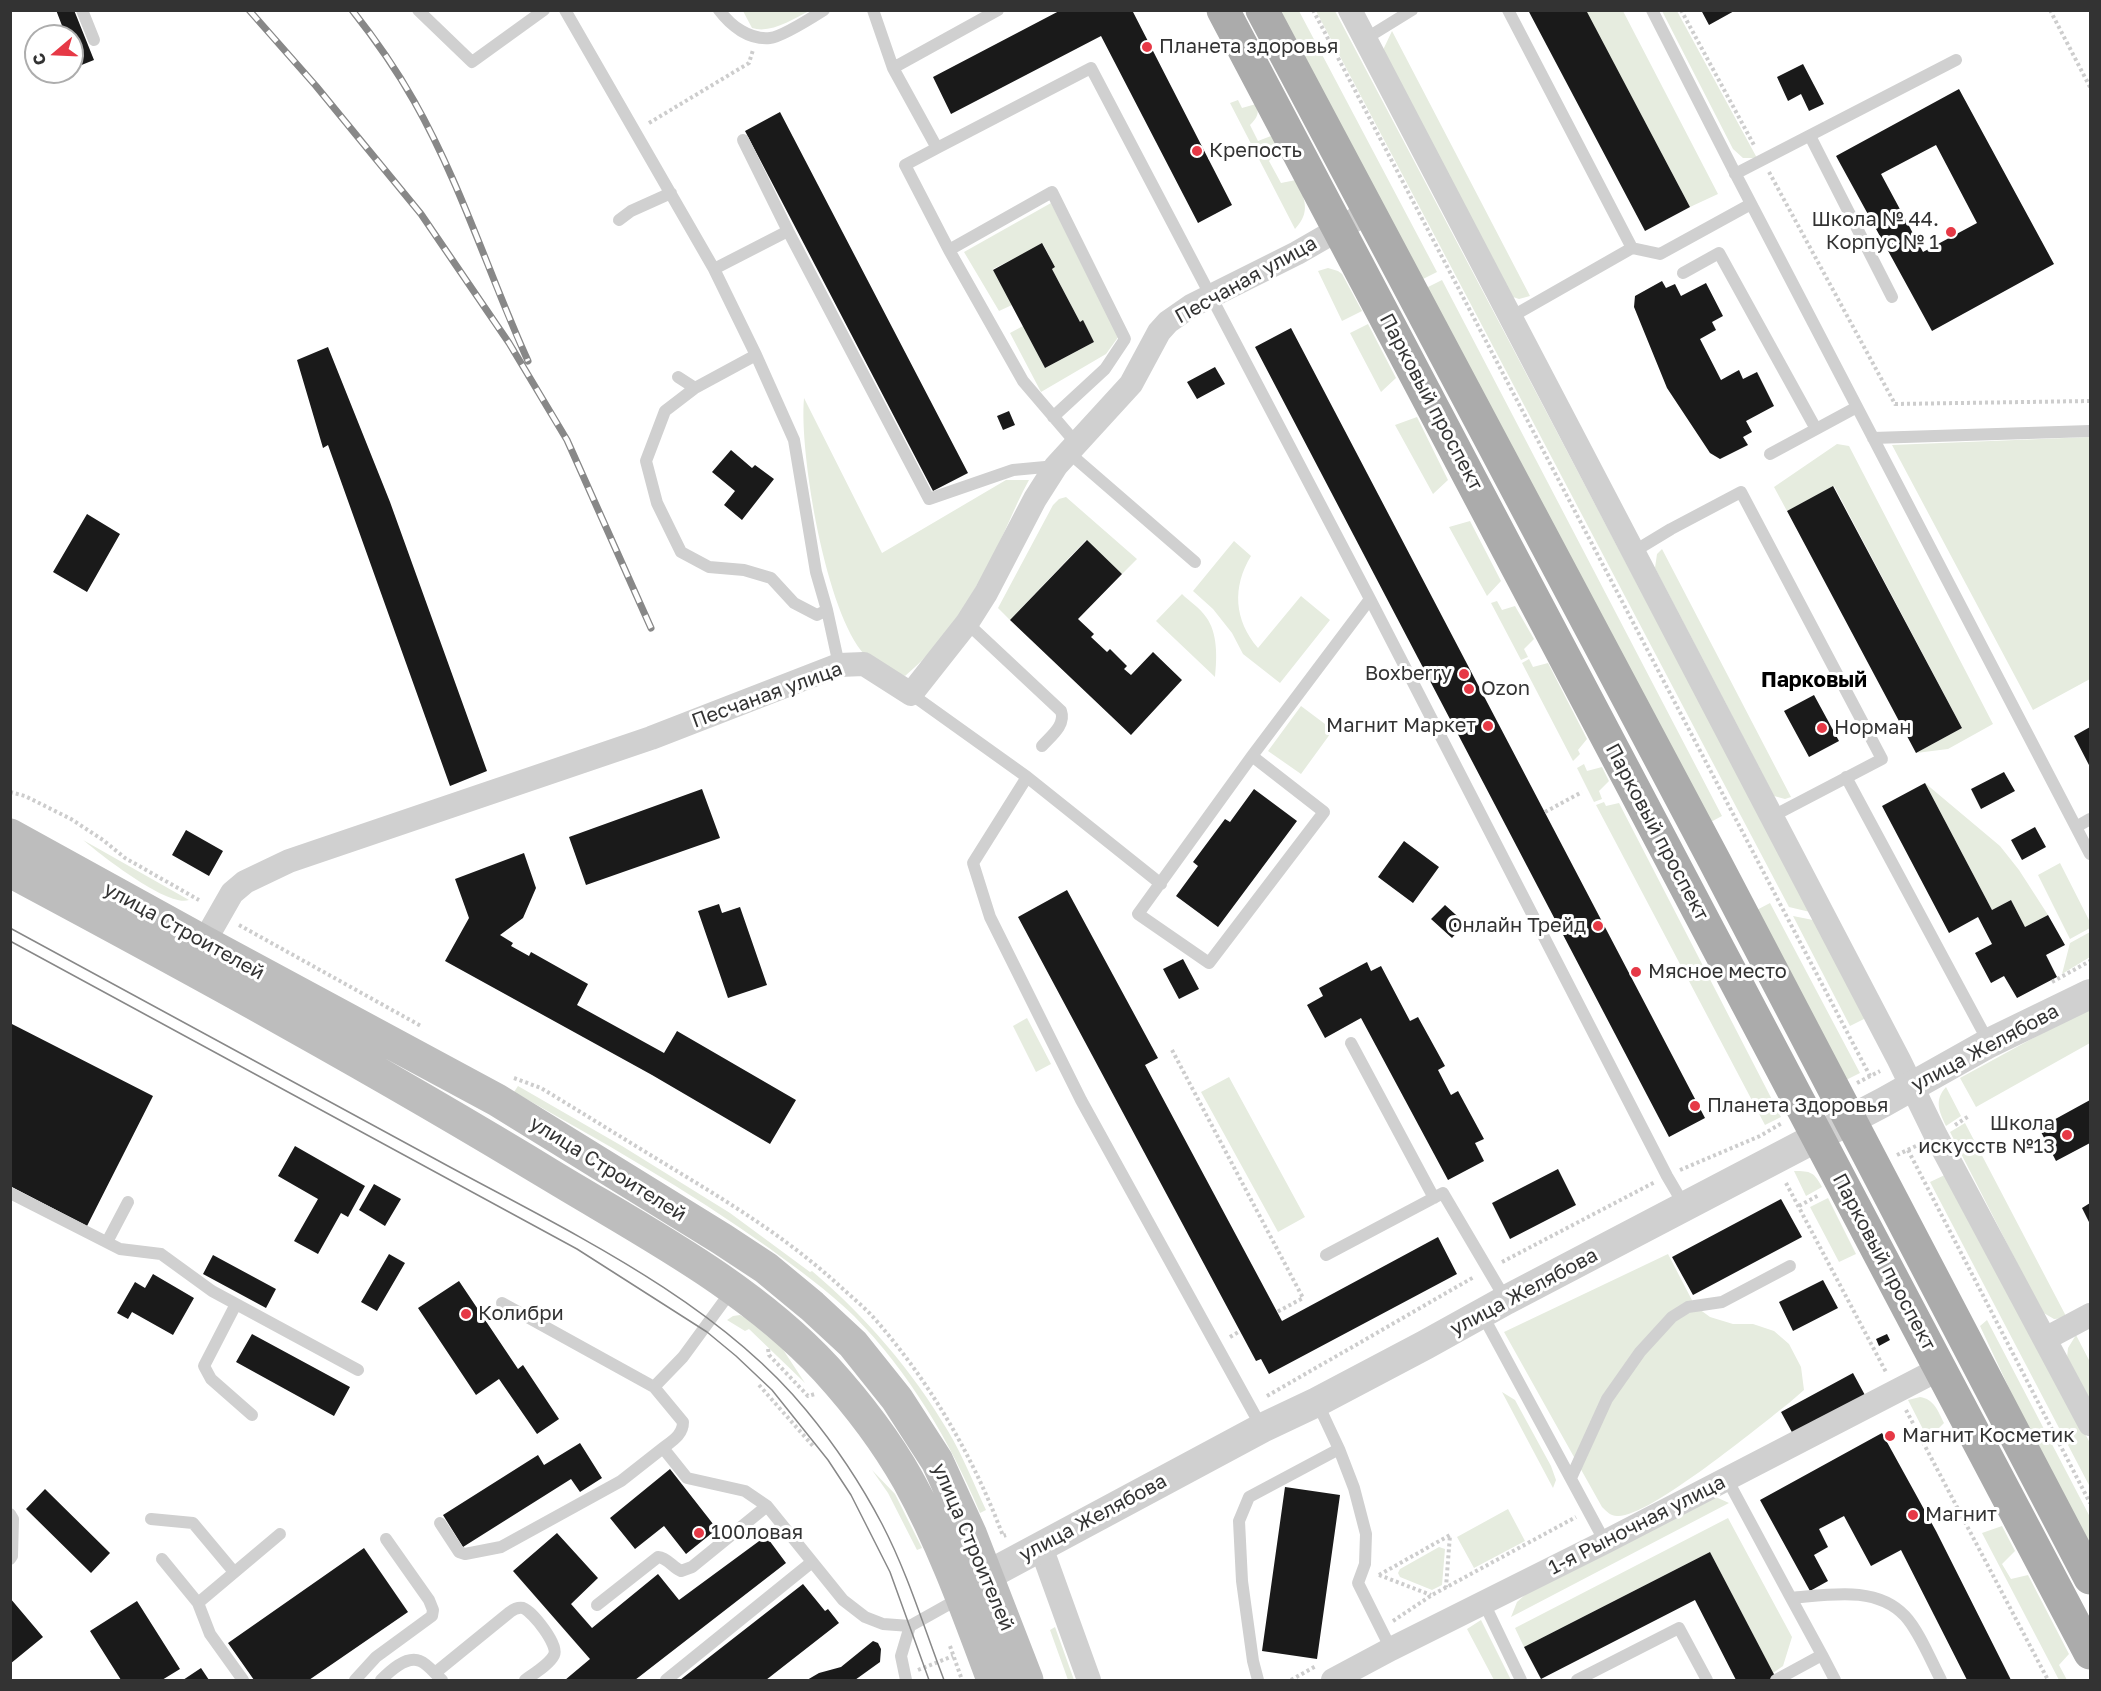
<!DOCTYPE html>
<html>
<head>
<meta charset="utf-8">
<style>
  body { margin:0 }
  #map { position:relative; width:2101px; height:1691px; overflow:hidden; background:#fff; font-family:"Golos Text",sans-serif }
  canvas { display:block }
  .frame { position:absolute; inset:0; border:12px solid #333; pointer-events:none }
  .north { position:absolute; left:24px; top:24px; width:60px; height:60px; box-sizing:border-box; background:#fff; border:2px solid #adadad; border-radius:50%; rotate:251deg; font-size:16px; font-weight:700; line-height:24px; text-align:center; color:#333 }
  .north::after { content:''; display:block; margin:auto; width:21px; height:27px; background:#e63946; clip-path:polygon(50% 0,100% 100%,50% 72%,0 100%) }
</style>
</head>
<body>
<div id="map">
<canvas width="2101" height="1691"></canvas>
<div class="frame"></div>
<div class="north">С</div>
</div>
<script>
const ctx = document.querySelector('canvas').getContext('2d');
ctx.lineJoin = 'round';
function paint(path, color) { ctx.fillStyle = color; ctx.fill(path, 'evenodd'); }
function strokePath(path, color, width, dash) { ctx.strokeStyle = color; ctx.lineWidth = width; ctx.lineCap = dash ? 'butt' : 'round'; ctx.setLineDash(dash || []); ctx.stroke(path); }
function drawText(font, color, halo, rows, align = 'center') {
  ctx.font = font + ' "Golos Text",sans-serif'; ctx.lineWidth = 6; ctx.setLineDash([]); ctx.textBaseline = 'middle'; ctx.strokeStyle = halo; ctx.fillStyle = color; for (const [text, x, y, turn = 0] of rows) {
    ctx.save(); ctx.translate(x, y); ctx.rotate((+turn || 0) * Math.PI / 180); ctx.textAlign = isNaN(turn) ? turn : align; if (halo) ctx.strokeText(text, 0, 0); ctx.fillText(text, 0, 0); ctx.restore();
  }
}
paint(new Path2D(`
  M743,11H809C793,19 771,34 752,28Z
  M1279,11H1299L1437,272L1421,280Z
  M1316,11H1335L1810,912L1789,907Z
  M1586,11H1623L1718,194L1690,207Z
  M1662,11H1677L1757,158H1743L1733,149Z
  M1392,31L1530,296L1519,299L1513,297L1383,50Z
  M1238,100L1242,108L1256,104C1260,113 1257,118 1250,125L1258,141L1271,136L1279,149L1269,161L1281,183L1296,180C1305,199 1311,212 1295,229L1230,103Z
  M1051,203L1119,336L1106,354L1041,392L1010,333L1023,326L1045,368L1094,342L1083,321L1080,322L1052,269L1055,267L1043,244L993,269L1012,305L999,311L964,252Z
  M1328,268L1338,271L1342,274L1362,311L1342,321L1318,271Z
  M1442,280L1722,816L1705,825L1424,289Z
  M1368,324L1396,378L1381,392L1350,333Z
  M804,398L882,553L1006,480H1029C1013,509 1002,541 985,571C964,609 939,648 905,676C895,671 872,663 865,655C826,614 799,453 804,398Z
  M1417,417L1448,480L1433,494L1395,425Z
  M2090,437V679L2033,710L1892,445Z
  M1837,444L1849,446L1993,724L1948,749L1916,753L1962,728L1834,486L1787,511L1774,487Z
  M1066,497L1137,559L1122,574L1086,540L1010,620L998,608L1053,505L1059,499Z
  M1470,521L1501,581L1487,596L1449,527Z
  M1234,541L1251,556C1232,587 1234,620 1258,648L1301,596L1330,620L1280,683L1243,654L1232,633L1213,609L1193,591Z
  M1662,549L1791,797L1785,799L1774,796L1655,568L1657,554Z
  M1182,594C1189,601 1200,608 1206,617C1218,633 1217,658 1215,677L1156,621Z
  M1497,601L1502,610L1515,606L1534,639L1524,649L1528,657L1521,660L1491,603Z
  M1529,659L1533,667L1548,663L1587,739L1578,750L1580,754L1573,761L1522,663Z
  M1301,706L1333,730L1301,774L1268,751Z
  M1584,764L1587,771L1602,767L1609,781L1599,791L1602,799L1594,802L1577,768Z
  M1925,783L2000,846L2019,870L2048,915L2025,927L2011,900L1992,910Z
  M1604,802L1606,806L1619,803L1781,1117L1765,1125L1596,805Z
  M83,840L189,900C168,908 100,854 83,840Z
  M2060,863L2090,922V928L2070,939L2038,875Z
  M1770,903L1860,1073L1840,1083L1751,913Z
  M1793,916L1813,920L1866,1018L1850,1026Z
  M2090,932V957L2062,974L2070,943Z
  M2090,1007V1043L1976,1107L1960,1078Z
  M1027,1018L1051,1064L1036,1072L1013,1026Z
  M1229,1077L1305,1217L1278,1232L1201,1092Z
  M518,1086L622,1146L730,1213L810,1272L812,1271C866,1317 912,1370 948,1431C963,1456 974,1484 986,1510L980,1513C950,1441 909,1372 854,1316C827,1290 799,1270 769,1248C688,1190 601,1141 514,1092Z
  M1946,1087L1961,1116L1946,1126C1939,1111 1934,1100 1946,1087Z
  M1965,1123L2067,1318L2054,1319L2042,1312L1950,1132Z
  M1794,1171C1811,1171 1814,1172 1822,1187L1806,1196Z
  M1949,1173L2090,1443V1487L1930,1182Z
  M1828,1198L1856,1254L1839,1262L1810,1207Z
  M1668,1254L1695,1306L1710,1317L1733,1324H1753L1774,1331L1789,1344L1801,1367L1804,1390L1789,1403C1761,1425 1647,1519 1617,1516C1611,1516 1607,1512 1602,1507L1504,1332Z
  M740,1315L747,1319L782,1348L805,1383L749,1329L745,1331L727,1320L733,1316Z
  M1987,1320L2090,1517V1555L2051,1478L1980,1326Z
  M2076,1335L2090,1362V1410L2067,1358L2068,1348Z
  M1502,1392L1515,1400L1551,1466L1556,1480L1553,1488Z
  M1920,1397C1934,1399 1938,1411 1944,1423L1928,1439L1908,1400Z
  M872,1470L895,1494L922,1548L917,1550L888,1493Z
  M1718,1498L1729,1503L1511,1617L1517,1602L1526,1594L1711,1499Z
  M1508,1509L1525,1541L1474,1568L1457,1537Z
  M1728,1518L1792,1637L1783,1666L1773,1673L1710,1552L1524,1647L1515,1628Z
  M2002,1526L2015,1551L2002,1564L2011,1579L2028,1575L2069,1654L2059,1665L2067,1680H2059L1982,1533Z
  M1439,1547L1445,1549L1442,1585L1432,1590L1400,1577L1398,1573L1400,1569Z
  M1481,1620L1511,1680H1494L1467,1629Z
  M1055,1627L1074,1680H1068L1050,1630Z`), '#e6ecdf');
paint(new Path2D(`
  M56,10H74L94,60L74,68L72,61V36H66Z
  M1061,10H1132L1232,205L1198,223L1101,36L951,114L933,77Z
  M1528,10H1586L1690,207L1645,231Z
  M1701,10H1736L1709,25Z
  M1803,64L1824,104L1809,111L1801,94L1788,101L1777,77Z
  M1959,89L2054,264L1932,331L1836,156ZM1936,145L1977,223L1923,252L1881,174Z
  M780,112L968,473L933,491L745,131Z
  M1042,243L1055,267L1052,269L1080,322L1083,320L1094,342L1045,368L993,270Z
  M1662,281L1666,288L1675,284L1681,296L1706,283L1723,316L1712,322L1716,330L1700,339L1721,380L1739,370L1743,379L1757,372L1774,406L1746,421L1752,432L1743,437L1748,445L1720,459L1710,453L1667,388L1634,307L1635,296Z
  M1291,328L1705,1118L1669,1137L1255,347Z
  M328,347L390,502L487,771L450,786L328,445L323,448L297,360Z
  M1215,367L1225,384L1197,399L1187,382Z
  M1009,411L1015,425L1003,430L997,416Z
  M731,450L752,468L755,465L774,479L742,520L724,505L735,491L712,472Z
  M1833,486L1962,728L1916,753L1787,511Z
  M87,514L120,534L87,592L53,572Z
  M1087,540L1122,574L1078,619L1094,634L1091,637L1107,652L1110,649L1127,666L1124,669L1131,675L1153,652L1182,680L1131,735L1010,620Z
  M1814,695L1839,741L1809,757L1784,711Z
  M2090,727V767L2074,736Z
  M2004,772L2015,791L1981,809L1971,789Z
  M1925,783L1992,910L2011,900L2025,927L2048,915L2065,945L2046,955L2057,977L2017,998L2004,976L1991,983L1975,953L1992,944L1978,917L1949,933L1882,806Z
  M702,789L720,838L586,885L569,837Z
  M1254,789L1297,821L1218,927L1176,896L1198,866L1193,862L1225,819L1230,822Z
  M2035,827L2046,847L2022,860L2011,840Z
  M186,830L223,851L209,876L172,855Z
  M1404,841L1439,867L1413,903L1378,877Z
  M524,853L536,888L523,918L500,935L513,943L511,946L529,956L531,952L588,984L577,1005L664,1053L677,1031L796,1100L770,1144L652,1075L445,961L469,918L455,879Z
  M1067,890L1158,1058L1145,1065L1282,1321L1438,1237L1457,1274L1269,1374L1261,1359L1256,1361L1018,917Z
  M719,904L722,913L740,907L767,985L728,998L698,911Z
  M1445,905L1465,923L1452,938L1431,919Z
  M1183,959L1199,989L1179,999L1163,969Z
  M1367,962L1371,971L1381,966L1410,1021L1418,1017L1445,1066L1438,1070L1451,1095L1458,1091L1484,1139L1475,1143L1484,1161L1448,1180L1361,1018L1325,1038L1307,1005L1323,996L1319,988Z
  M10,1023L153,1096L87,1226L10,1186Z
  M2090,1100V1143L2056,1161L2039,1128Z
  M295,1146L365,1186L348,1217L341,1213L318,1254L294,1241L318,1199L278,1176Z
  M1558,1169L1576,1205L1510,1239L1492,1203Z
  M374,1184L401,1199L385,1226L359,1210Z
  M1781,1199L1802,1237L1693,1295L1672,1257Z
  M2090,1203V1224L2082,1208Z
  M389,1254L405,1263L377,1311L361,1302Z
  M213,1255L276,1289L266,1308L203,1274Z
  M153,1274L194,1298L173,1335L132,1312L128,1319L117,1313L135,1282L145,1288Z
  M1823,1280L1838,1308L1793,1331L1779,1302Z
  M459,1281L518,1369L523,1365L559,1419L537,1434L499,1379L476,1395L418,1308Z
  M252,1334L350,1387L334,1416L236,1362Z
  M1887,1334L1890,1340L1879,1346L1876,1339Z
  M1853,1373L1866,1397L1794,1436L1781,1412Z
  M1882,1433L1936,1531L2011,1680H1967L1901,1550L1871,1566L1844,1516L1819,1529L1828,1547L1814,1555L1828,1581L1810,1591L1760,1500Z
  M580,1443L602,1478L580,1492L571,1479L463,1547L443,1515L538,1455L544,1465Z
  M670,1469L717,1529L686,1554L664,1526L635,1549L610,1518Z
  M1285,1487L1340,1495L1317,1659L1262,1651Z
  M45,1489L110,1553L91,1573L26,1509Z
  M557,1533L598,1578L571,1604L592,1628L658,1574L679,1600L766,1536L786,1563L635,1680H565L590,1659L513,1571Z
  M364,1548L408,1612L309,1680H254L228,1643Z
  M1710,1552L1777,1680H1736L1695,1600L1541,1679L1524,1647Z
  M803,1584L825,1611L828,1609L839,1623L766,1680H680Z
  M10,1598L43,1637L10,1664Z
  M137,1601L180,1669L162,1680H121L90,1631Z
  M873,1641L878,1643L881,1649L880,1662L855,1680H807L819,1673L841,1667Z
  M201,1668L209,1680H183Z`), '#1a1a1a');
strokePath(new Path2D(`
  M1313,10L1870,1076
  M1681,10L1755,147
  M2050,10L2090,87
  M649,123L749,63L753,50
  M1769,172L1895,404L2090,401
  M10,792L25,796L71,819L103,840L125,858L199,900
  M1545,812L1582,792
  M239,925L421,1026
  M2052,982L2090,961
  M1172,1050L1303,1298L1277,1312
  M514,1078L541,1088C589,1117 637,1147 685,1176C741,1210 796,1245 844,1290C854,1299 865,1308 874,1318C930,1382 973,1456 1003,1536L1006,1535
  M1857,1083L1880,1071
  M1955,1125L1969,1116
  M1908,1150L2090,1503
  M1897,1155L1916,1146
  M1680,1170L1760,1136L1782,1123
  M1786,1183L1886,1372
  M1799,1206L1819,1195
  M1502,1262L1655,1182
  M1230,1337L1240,1331
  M768,1349L769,1355L808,1396L815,1394
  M759,1385L813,1446
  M1267,1396L1474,1277
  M1906,1410L2048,1680
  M1379,1575L1450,1535L1446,1587
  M1379,1575L1431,1595
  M1393,1621L1432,1595L1576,1517
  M950,1646L962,1680
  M918,1670L953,1656
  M1291,1680L1316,1666`), '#cdcdcd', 4, [3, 3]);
strokePath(new Path2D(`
  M82,10L94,40
  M418,10L472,62L544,10
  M565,10L714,269L756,355L794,440L816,572L827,610L839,665
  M719,10C731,26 749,40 770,38C781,37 813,17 824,10
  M873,10L893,68L937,148L1091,68L1370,599L1667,1176L1684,1205
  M1508,10L1632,248L1511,317
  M1652,10L1734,171L2090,854
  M1365,39L1412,10
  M893,68L998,10
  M1810,136L1892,297
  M743,140L788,231L929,499L1013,470L1056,466
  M937,148L905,165L949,250
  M1735,174L1956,60
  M619,220L631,211L671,193
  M1632,248L1660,254L1751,204
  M714,269L788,231
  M1683,273L1719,253L1816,429
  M756,355L695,388L665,411L646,461L657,503L681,552L709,567L744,570L771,578L794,603L817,615L827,610
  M678,377L695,388
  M1053,417L1105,369L1125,339L1052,192L949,250L1023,381L1076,443
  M1873,438L2090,431
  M1068,452L1195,562
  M1770,454L1857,407
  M1633,552L1671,529L1741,492L1882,759L1771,817
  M967,623L1061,711C1066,725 1051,736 1042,746
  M911,694L1027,777L973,863L990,917L1081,1100L1262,1428
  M1252,756L1324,812L1209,963L1138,914L1252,756L1370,599
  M1027,777L1161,884
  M1846,777L1989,1043
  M2076,827L2090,819
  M1351,1043L1434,1198
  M10,1193L120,1249L161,1254L212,1291L358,1370
  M107,1242L128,1202
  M1326,1255L1443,1193L1506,1300
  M502,1303L654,1387L683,1422C683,1435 672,1441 663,1448
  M236,1304L204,1366L211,1379L252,1415
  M1482,1314L1605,1542
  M654,1387L683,1357L732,1290
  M1317,1402L1339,1449L1354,1488L1366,1534L1365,1564L1358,1583L1391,1649
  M1571,1478L1607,1399L1640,1352L1672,1317L1688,1307L1722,1302L1790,1266
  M1727,1479L1791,1598C1828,1595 1876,1585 1905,1616C1919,1631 1931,1661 1941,1680
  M10,1514L13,1519L12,1556L10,1559
  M151,1519L193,1523L234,1572
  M440,1523L459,1552L465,1554L501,1547L621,1481L663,1448L687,1478L745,1491L767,1506L843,1600L865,1617L883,1624L910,1626
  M162,1559L198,1603
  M1484,1603L1521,1680
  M597,1605L658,1557C668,1558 672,1567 681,1571L692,1567L767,1506
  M1822,1655L1835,1680
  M435,1673L510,1612C514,1609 518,1607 523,1608C533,1612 559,1645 554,1655C549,1665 533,1674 525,1680
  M243,1680L210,1634L198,1603L280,1534
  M355,1680L376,1657L432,1616L433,1610L429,1600L386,1539
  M381,1680C389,1672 406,1655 420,1661C428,1664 436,1675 442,1680
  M666,1680L812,1562
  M906,1680L901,1656L910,1626L960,1598
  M1258,1680L1253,1661L1242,1581L1239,1521L1249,1497L1339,1449
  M1577,1680L1679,1628L1707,1680
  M1776,1680L1822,1655L1791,1598`), '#d0d0d0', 12);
strokePath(new Path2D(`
  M1350,10L1899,1060L1936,1136L2090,1424
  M204,942L232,893L245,882L289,861L651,738L839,665L864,664L911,694L967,623L986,593L1035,499L1056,466L1131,384L1159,332L1168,322L1191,306L1297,253L1370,211
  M2045,1339L2090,1315
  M1041,1547L1089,1680
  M1333,1680L1391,1649L1605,1542L1941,1368`), '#d0d0d0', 24);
strokePath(new Path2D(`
  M988,1575L1262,1428L1317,1402L1425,1345L1506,1300L1884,1102L1989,1043L2090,994`), '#d0d0d0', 30);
strokePath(new Path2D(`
  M10,835L204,942L497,1100L722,1239L766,1268L812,1306L853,1344L897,1399L937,1461L970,1533L1027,1680
  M10,871C195,970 378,1070 557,1179C650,1235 751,1288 826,1369C856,1402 886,1441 908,1480C943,1543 968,1613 993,1680`), '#bdbdbd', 33);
strokePath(new Path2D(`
  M1223,10L2090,1653
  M1262,10L1714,860L2090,1578`), '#ababab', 33);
strokePath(new Path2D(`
  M10,928C153,1005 295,1083 437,1160C563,1229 714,1298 806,1410C835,1445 861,1484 882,1524C908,1574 924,1628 944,1680
  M10,941L577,1249L707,1332L736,1356L772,1390L828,1460L851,1495L890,1572L929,1680`), '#888', 1.5);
const rail = new Path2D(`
  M249,10L316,86L421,214L509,343L567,440L651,628
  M352,10C375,39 396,69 414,101C461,184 489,275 528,361`);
strokePath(rail, '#888', 7);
strokePath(rail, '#fff', 4.5, [14]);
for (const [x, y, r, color] of [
  [1147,47,6,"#e63946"],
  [1197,151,6,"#e63946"],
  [1951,232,6,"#e63946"],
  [1464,674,6,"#e63946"],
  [1469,689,6,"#e63946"],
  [1488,726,6,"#e63946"],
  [1822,728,6,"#e63946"],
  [1598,926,6,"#e63946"],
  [1636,972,6,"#e63946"],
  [1695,1106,6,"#e63946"],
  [2067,1135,6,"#e63946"],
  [466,1314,6,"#e63946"],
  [1890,1436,6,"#e63946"],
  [1913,1515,6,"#e63946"],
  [699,1533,6,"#e63946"]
]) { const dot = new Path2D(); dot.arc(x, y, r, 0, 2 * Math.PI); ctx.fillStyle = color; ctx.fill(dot); strokePath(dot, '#fff', 2); }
drawText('20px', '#333', '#fff', [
  ["Планета здоровья",1159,47],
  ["Крепость",1209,151],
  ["Школа № 44.",1939,220,"right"],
  ["Корпус № 1",1939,243,"right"],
  ["Boxberry",1452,674,"right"],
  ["Ozon",1481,689],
  ["Магнит Маркет",1476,726,"right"],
  ["Норман",1834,728],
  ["Онлайн Трейд",1586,926,"right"],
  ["Мясное место",1648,972],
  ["Планета Здоровья",1707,1106],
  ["Школа",2055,1124,"right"],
  ["искусств №13",2055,1147,"right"],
  ["Колибри",478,1314],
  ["Магнит Косметик",1902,1436],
  ["Магнит",1925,1515],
  ["100ловая",711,1533]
], 'left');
drawText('20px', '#333', '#fff', [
  ["Песчаная улица",1246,280,-29],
  ["Парковый проспект",1431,402,62],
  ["Песчаная улица",767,695,-20],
  ["Парковый проспект",1657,832,62],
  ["улица Строителей",184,931,29],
  ["улица Желябова",1985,1048,-28],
  ["улица Строителей",608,1169,32],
  ["Парковый проспект",1884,1262,62],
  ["улица Желябова",1524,1292,-28],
  ["улица Желябова",1093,1518,-28],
  ["1-я Рыночная улица",1637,1525,-27],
  ["улица Строителей",973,1547,67]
]);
drawText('bold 21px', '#000', '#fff', [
  ["Парковый",1814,680]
]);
</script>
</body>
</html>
